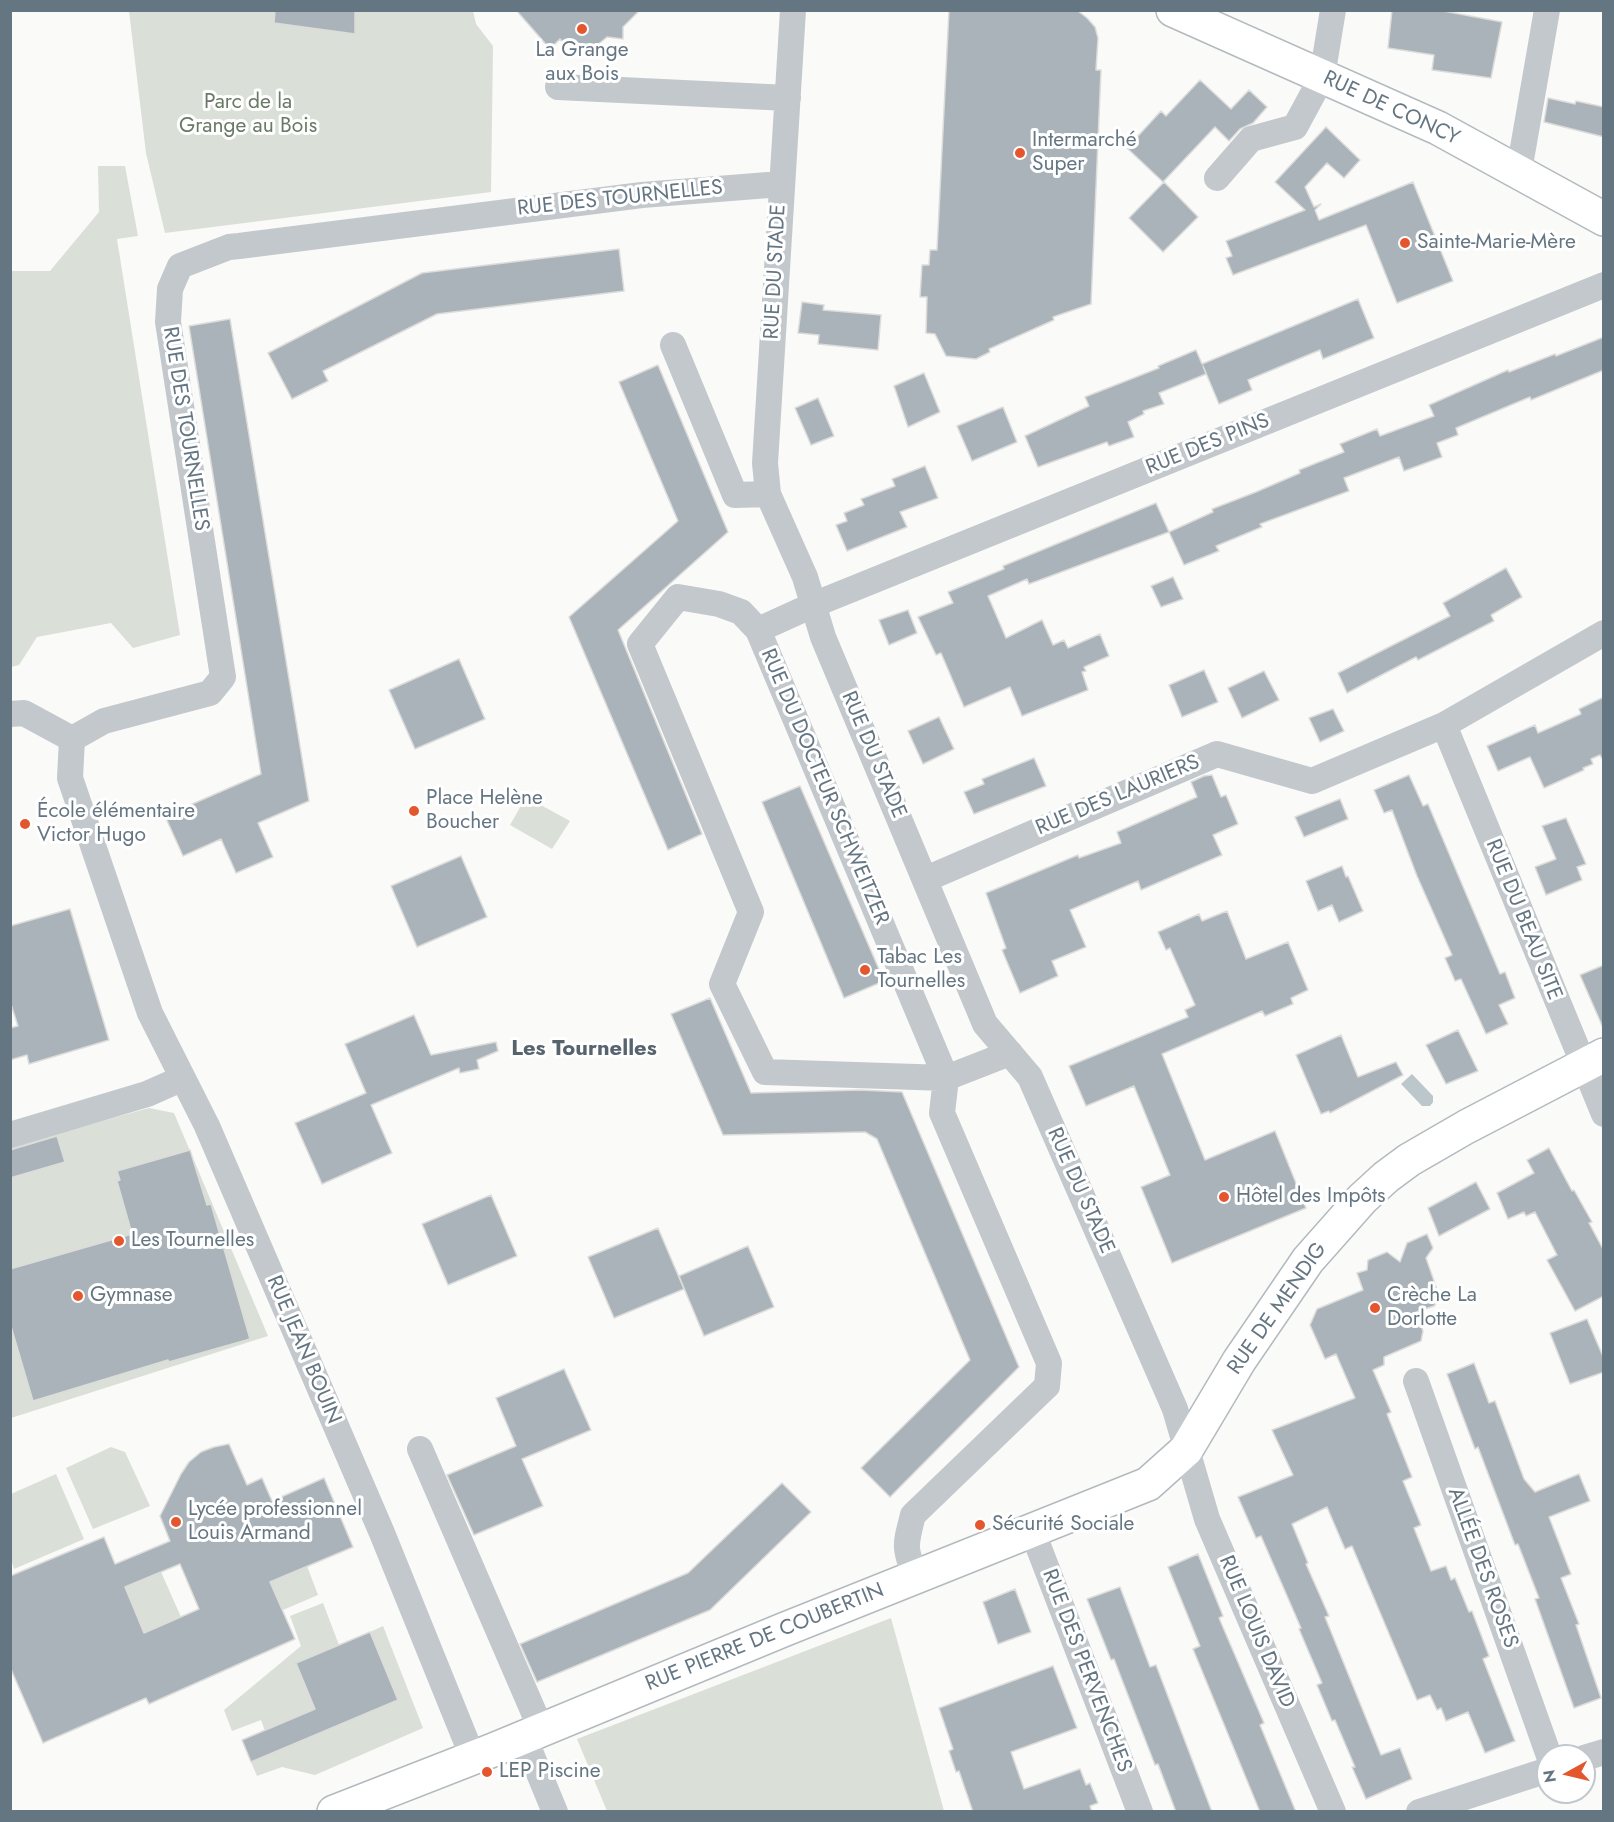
<!DOCTYPE html>
<html>
<head>
<meta charset="utf-8">
<style>
  body { margin:0 }
  #map { position:relative; width:1614px; height:1822px; overflow:hidden; background:#fafaf8; font-family:Jost,sans-serif }
  canvas { display:block }
  .frame { position:absolute; inset:0; border:12px solid #657683; pointer-events:none }
  .north { position:absolute; left:1536px; top:1744px; width:60px; height:60px; box-sizing:border-box; background:#fff; border:2px solid #c1c8cd; border-radius:50%; rotate:262deg; font-size:16px; font-weight:700; line-height:24px; text-align:center; color:#657683 }
  .north::after { content:''; display:block; margin:auto; width:21px; height:27px; background:#e4572e; clip-path:polygon(50% 0,100% 100%,50% 72%,0 100%) }
</style>
</head>
<body>
<div id="map">
<canvas width="1614" height="1822"></canvas>
<div class="frame"></div>
<div class="north">N</div>
</div>
<script>
const ctx = document.querySelector('canvas').getContext('2d');
ctx.lineJoin = 'round';
function paint(path, color) { ctx.fillStyle = color; ctx.fill(path, 'evenodd'); }
function strokePath(path, color, width, dash) { ctx.strokeStyle = color; ctx.lineWidth = width; ctx.lineCap = dash ? 'butt' : 'round'; ctx.setLineDash(dash || []); ctx.stroke(path); }
function drawText(font, color, halo, rows, align = 'center') {
  ctx.font = font + ' Jost,sans-serif'; ctx.lineWidth = 6; ctx.setLineDash([]); ctx.textBaseline = 'middle'; ctx.strokeStyle = halo; ctx.fillStyle = color; for (const [text, x, y, turn = 0] of rows) {
    ctx.save(); ctx.translate(x, y); ctx.rotate((+turn || 0) * Math.PI / 180); ctx.textAlign = isNaN(turn) ? turn : align; if (halo) ctx.strokeText(text, 0, 0); ctx.fillText(text, 0, 0); ctx.restore();
  }
}
paint(new Path2D(`
  M129,11H473L476,24L493,46L491,192L165,233L146,153Z
  M98,166H125L138,236L117,239L180,635L133,648L111,623L37,637L19,665L11,667V271H50L99,212Z
  M526,797L570,821L552,849L510,825Z
  M149,1108L174,1113L268,1336L11,1418V1146Z
  M111,1447L125,1452L150,1506L93,1529L66,1468Z
  M56,1474L84,1539L14,1569L11,1559V1494Z
  M307,1566L318,1595L283,1610L279,1603L200,1611Z
  M161,1572L181,1617L154,1657L125,1587Z
  M323,1603L339,1645L296,1663L324,1730L398,1700L370,1632L383,1626L423,1728L315,1775L282,1767L257,1776L251,1762L265,1731L261,1720L232,1731L224,1710L301,1646L290,1616Z
  M891,1618L944,1811H607L577,1739Z`), '#dadfd7');
paint(new Path2D(`
  M1412,1074L1433,1096V1102L1430,1106H1422L1401,1084Z`), '#bbc7cb');
const building = new Path2D(`
  M275,10H355V34L274,23Z
  M516,10H640L623,27V39L607,37L589,52L568,49L560,39L550,49Z
  M949,10L1078,11L1087,18L1095,27L1098,38L1096,70H1101L1091,304L1053,317L1054,320L989,349L990,352L976,359L946,356L935,334L926,333L927,297H920L922,265H929L930,250H937Z
  M1392,10H1438L1502,22L1491,78L1432,70L1434,55L1388,48Z
  M1200,80L1231,109L1249,90L1267,107L1253,123L1240,129L1229,141L1215,127L1163,182L1127,148L1161,111L1166,116Z
  M1548,98L1575,104L1576,101L1604,107V137L1544,122Z
  M1326,127L1360,160L1344,178L1327,163L1305,187L1314,207L1321,204L1315,210L1319,220L1413,182L1453,281L1397,303L1366,225L1233,275L1226,258L1232,256L1226,241L1305,210L1275,182Z
  M1164,182L1198,217L1163,252L1129,218Z
  M619,249L624,291L437,314L323,371L328,381L292,399L268,353L422,273Z
  M1358,299L1374,338L1323,359L1320,350L1248,380L1252,390L1219,404L1203,366L1206,374L1159,393L1164,404L1143,411L1144,414L1128,422L1134,437L1109,446L1107,442L1038,467L1025,436L1089,406L1085,397L1159,368L1158,366L1196,350L1202,364Z
  M802,302L824,305L823,310L881,315L878,350L818,344L819,335L798,333Z
  M230,319L309,801L258,823L273,857L236,873L221,839L183,856L165,816L261,774L189,326Z
  M1604,337V370L1531,400L1530,397L1456,428L1458,435L1437,443L1442,457L1404,471L1399,457L1344,478L1349,491L1260,524L1262,527L1216,546L1219,551L1184,565L1169,532L1213,512L1212,509L1256,492L1300,473L1299,470L1344,452L1340,444L1377,429L1380,436L1434,416L1429,405L1508,370L1509,372L1555,354L1556,356Z
  M658,365L728,532L618,630L702,834L668,850L569,617L678,521L619,382Z
  M924,373L940,412L908,427L894,386Z
  M818,398L834,436L811,445L795,408Z
  M1003,407L1017,442L972,461L957,426Z
  M925,466L938,498L900,512L907,527L847,551L836,525L847,521L844,513L864,505L861,499L895,486L892,479Z
  M1156,503L1169,532L1029,584L1027,579L988,596L1006,638L1042,620L1053,645L1064,640L1068,648L1100,634L1109,656L1084,667L1086,671L1082,672L1088,690L1022,716L1010,687L964,707L941,653L936,655L918,617L953,603L948,592L1004,569L1003,566Z
  M1506,568L1522,597L1491,615L1494,621L1418,660L1416,657L1347,693L1338,673L1450,616L1443,603Z
  M1173,577L1183,599L1161,607L1151,586Z
  M908,610L917,633L889,645L879,620Z
  M459,659L485,719L415,749L389,690Z
  M1204,670L1218,702L1182,717L1169,685Z
  M1264,671L1279,700L1242,718L1228,688Z
  M1604,697V762L1600,755L1591,759L1593,764L1583,768L1584,770L1544,788L1530,757L1498,771L1487,746L1535,725L1538,733L1581,714L1579,709Z
  M1333,709L1344,731L1320,742L1309,718Z
  M939,717L954,749L923,764L908,731Z
  M1034,758L1046,786L974,814L964,792L984,784L982,779Z
  M1212,775L1221,797L1226,795L1238,824L1213,835L1222,855L1141,890L1138,881L1070,910L1086,947L1052,961L1058,976L1020,993L1002,950L1006,948L986,893L1078,855L1079,858L1121,843L1117,832L1197,797L1191,782L1204,776Z
  M1409,775L1423,806L1428,804L1500,974L1505,972L1515,998L1499,1005L1508,1024L1486,1034L1461,979L1455,981L1445,958L1452,955L1417,876L1392,810L1384,813L1374,790Z
  M800,786L884,981L844,998L762,802Z
  M1340,799L1348,819L1304,837L1295,817Z
  M1566,818L1586,864L1577,867L1582,880L1546,895L1535,867L1556,859L1542,826Z
  M461,856L487,917L417,947L391,886Z
  M1342,866L1346,877L1348,876L1363,911L1339,922L1332,905L1318,911L1306,881Z
  M70,909L109,1040L29,1064L27,1055L10,1060V1028L18,1026L10,1001V926Z
  M1227,911L1246,959L1288,942L1308,990L1291,998L1293,1004L1265,1016L1262,1011L1162,1054L1205,1160L1275,1131L1306,1208L1172,1263L1141,1187L1170,1175L1134,1086L1086,1106L1069,1066L1188,1017L1185,1010L1195,1005L1170,948L1166,950L1158,932L1199,914L1202,921Z
  M1604,965V1030L1580,975Z
  M710,998L751,1093L860,1090L902,1092L1019,1367L890,1497L861,1468L970,1360L877,1139L865,1132L723,1135L671,1014Z
  M414,1015L431,1055L496,1042L498,1051L477,1060L479,1069L460,1073L459,1068L371,1105L392,1153L322,1184L295,1123L366,1093L345,1044Z
  M1458,1030L1478,1071L1446,1084L1426,1045Z
  M1341,1035L1358,1077L1396,1062L1403,1075L1330,1113L1329,1111L1321,1114L1296,1055Z
  M57,1136L65,1162L10,1178V1150Z
  M1549,1148L1572,1191L1574,1190L1592,1222L1589,1223L1604,1251V1296L1575,1311L1547,1260L1557,1255L1535,1212L1526,1216L1524,1212L1508,1219L1497,1193L1534,1173L1527,1160Z
  M190,1150L207,1205L211,1204L250,1339L169,1362L168,1360L33,1401L10,1323V1269L132,1234L117,1181L120,1180L117,1171Z
  M1476,1182L1490,1209L1439,1236L1428,1208Z
  M491,1195L517,1256L448,1285L422,1224Z
  M658,1228L684,1289L614,1318L588,1257Z
  M1427,1234L1433,1248L1426,1258L1440,1298L1434,1306L1416,1312L1423,1331L1421,1341L1384,1357V1365L1373,1370L1391,1412L1387,1414L1412,1477L1403,1481L1421,1525L1414,1528L1431,1571L1446,1566L1451,1580L1455,1578L1469,1612L1472,1611L1489,1656L1483,1659L1515,1741L1485,1753L1468,1712L1446,1721L1441,1708L1437,1710L1430,1695L1417,1700L1352,1546L1345,1549L1327,1507L1292,1524L1308,1563L1306,1564L1329,1616L1325,1617L1381,1755L1400,1748L1412,1779L1366,1799L1352,1767H1355L1335,1720L1332,1721L1317,1685L1322,1683L1299,1629L1301,1628L1261,1536L1256,1538L1238,1497L1293,1475L1272,1430L1355,1398L1336,1354L1325,1359L1310,1325L1317,1309L1363,1290L1357,1273L1367,1270L1368,1260L1387,1252L1400,1262L1407,1243Z
  M748,1246L774,1307L704,1336L679,1276Z
  M1587,1319L1604,1359V1372L1570,1384L1550,1333Z
  M1474,1363L1489,1403L1495,1401L1524,1479L1535,1492L1579,1474L1590,1501L1549,1517L1571,1574L1561,1578L1579,1624L1576,1625L1601,1698L1574,1708L1535,1599L1539,1598L1518,1544L1515,1545L1478,1447L1475,1449L1447,1374Z
  M564,1369L591,1430L522,1459L543,1506L474,1535L447,1475L516,1446L496,1398Z
  M229,1444L247,1485L262,1478L272,1501L324,1478L353,1547L270,1582L295,1639L149,1704L146,1698L43,1743L10,1667V1576L104,1537L115,1564L170,1541L160,1516L181,1474L189,1462L201,1452L214,1447ZM180,1564L199,1609L144,1633L125,1587Z
  M782,1483L811,1512L710,1610L537,1682L520,1644L688,1573Z
  M1198,1554L1223,1616L1219,1618L1264,1723L1260,1725L1296,1812H1260L1193,1649L1200,1646L1168,1567Z
  M1120,1587L1150,1667L1156,1665L1212,1812H1176L1158,1764L1155,1765L1114,1659L1111,1660L1087,1599Z
  M1015,1589L1031,1632L998,1644L983,1602Z
  M370,1632L398,1700L251,1762L242,1740L315,1709L296,1663Z
  M1053,1666L1077,1728L1011,1752L1024,1789L1080,1769L1086,1785L1090,1783L1098,1803L1090,1806L1092,1812H973L959,1771L956,1772L949,1751L953,1749L939,1708Z`);
paint(building, '#aab3b9');
strokePath(building, '#dcdcda', 1.5);
const secondary = new Path2D(`
  M1173,10L1438,128L1604,219
  M334,1812L493,1750L783,1630L1148,1484L1186,1450L1239,1361L1308,1260L1362,1199L1386,1177L1409,1160L1466,1127L1604,1055`);
strokePath(secondary, '#b3babf', 36);
strokePath(new Path2D(`
  M793,10L765,463L768,494L805,577L823,637L985,1024L1030,1077L1175,1409L1207,1519L1333,1812
  M558,87L788,98
  M1519,171L1547,10
  M1217,178L1251,139L1295,127L1322,77L1333,10
  M673,345L735,495L768,494
  M758,630L741,612L719,604L678,597L640,644L751,912L722,984L765,1072L946,1078L942,1113L1049,1363L1047,1386L913,1515C905,1546 904,1546 915,1577
  M10,714L24,713L72,739L104,721L210,693L223,677L168,322L170,289L180,266L229,247L239,246L642,195L781,184
  M1444,725L1604,1114
  M72,739L70,778L150,1013L207,1126L382,1533L473,1758
  M926,879L1217,754L1312,781L1444,725L1604,633
  M1010,1053L946,1078L758,630L813,605L1604,285
  M10,1135L147,1094L181,1079
  M1416,1381L1549,1756
  M420,1449L541,1729
  M1032,1530L1140,1812
  M524,1737L555,1812
  M1584,1758L1604,1752
  M1419,1812L1548,1770`), '#c3c8cc', 26);
strokePath(secondary, '#fff', 33);
for (const [x, y, r, color] of [
  [582,29,6,"#e4572e"],
  [1020,153,6,"#e4572e"],
  [1405,243,6,"#e4572e"],
  [414,811,6,"#e4572e"],
  [25,824,6,"#e4572e"],
  [865,970,6,"#e4572e"],
  [1224,1197,6,"#e4572e"],
  [119,1241,6,"#e4572e"],
  [78,1296,6,"#e4572e"],
  [1375,1308,6,"#e4572e"],
  [176,1522,6,"#e4572e"],
  [980,1525,6,"#e4572e"],
  [487,1772,6,"#e4572e"]
]) { const dot = new Path2D(); dot.arc(x, y, r, 0, 2 * Math.PI); ctx.fillStyle = color; ctx.fill(dot); strokePath(dot, '#fff', 2); }
drawText('21px', '#657683', '#fff', [
  ["La Grange",582,51,"center"],
  ["aux Bois",582,75,"center"],
  ["Intermarché",1032,141],
  ["Super",1032,165],
  ["Sainte-Marie-Mère",1417,243],
  ["Place Helène",426,799],
  ["Boucher",426,823],
  ["École élémentaire",37,812],
  ["Victor Hugo",37,836],
  ["Tabac Les",877,958],
  ["Tournelles",877,982],
  ["Hôtel des Impôts",1236,1197],
  ["Les Tournelles",131,1241],
  ["Gymnase",90,1296],
  ["Crèche La",1387,1296],
  ["Dorlotte",1387,1320],
  ["Lycée professionnel",188,1510],
  ["Louis Armand",188,1534],
  ["Sécurité Sociale",992,1525],
  ["LEP Piscine",499,1772]
], 'left');
drawText('21px', '#687a64', '#fff', [
  ["Parc de la",248,103],
  ["Grange au Bois",248,127]
]);
drawText('21px', '#657683', '#fff', [
  ["RUE DE CONCY",1391,109,25],
  ["RUE DES TOURNELLES",620,199,-6],
  ["RUE DU STADE",776,272,-87],
  ["RUE DES TOURNELLES",185,429,81],
  ["RUE DES PINS",1208,445,-22],
  ["RUE DU STADE",873,755,67],
  ["RUE DU DOCTEUR SCHWEITZER",824,787,67],
  ["RUE DES LAURIERS",1118,796,-23],
  ["RUE DU BEAU SITE",1523,920,68],
  ["RUE DU STADE",1080,1191,66],
  ["RUE DE MENDIG",1278,1309,-55],
  ["RUE JEAN BOUIN",303,1350,67],
  ["ALLÉE DES ROSES",1482,1568,70],
  ["RUE LOUIS DAVID",1256,1632,67],
  ["RUE PIERRE DE COUBERTIN",765,1638,-22],
  ["RUE DES PERVENCHES",1086,1671,69]
]);
drawText('bold 22px', '#57646e', '#fff', [
  ["Les Tournelles",584,1050]
]);
</script>
</body>
</html>
